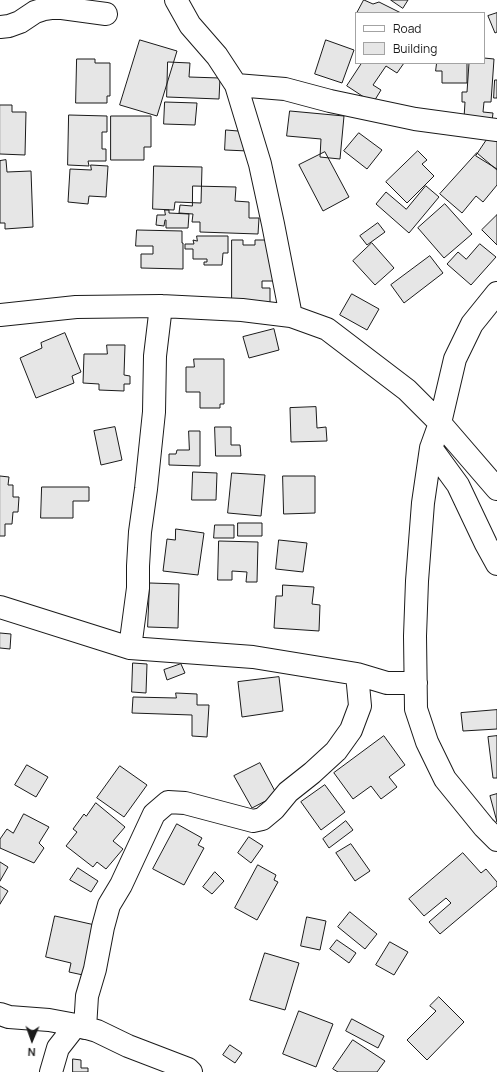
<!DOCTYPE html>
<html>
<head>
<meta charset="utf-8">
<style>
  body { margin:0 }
  #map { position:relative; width:497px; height:1072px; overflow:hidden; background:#fff; font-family:Manrope,sans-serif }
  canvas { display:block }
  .legend { position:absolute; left:355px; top:12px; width:130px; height:52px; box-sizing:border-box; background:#fff; border:1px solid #a3a3a3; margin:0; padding:5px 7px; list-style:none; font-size:12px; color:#1a1a1a }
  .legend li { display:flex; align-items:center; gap:8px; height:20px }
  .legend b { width:20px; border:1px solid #a3a3a3 }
  .north { position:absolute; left:12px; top:1020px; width:40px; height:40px; -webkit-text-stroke:3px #fff; paint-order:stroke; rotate:182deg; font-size:11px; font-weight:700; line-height:16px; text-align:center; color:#1a1a1a }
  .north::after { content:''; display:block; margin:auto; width:14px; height:18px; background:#1a1a1a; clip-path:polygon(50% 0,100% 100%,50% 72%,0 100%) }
</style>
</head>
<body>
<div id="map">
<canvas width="497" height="1072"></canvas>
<ul class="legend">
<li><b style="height:5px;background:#fff"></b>Road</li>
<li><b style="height:11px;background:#e6e6e6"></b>Building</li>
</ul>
<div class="north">N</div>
</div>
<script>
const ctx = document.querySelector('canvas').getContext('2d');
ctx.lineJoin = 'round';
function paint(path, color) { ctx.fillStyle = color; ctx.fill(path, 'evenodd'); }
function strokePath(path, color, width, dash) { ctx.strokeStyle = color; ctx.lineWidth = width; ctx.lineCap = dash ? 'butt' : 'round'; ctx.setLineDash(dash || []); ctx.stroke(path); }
const building = new Path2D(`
  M364,0L373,4L379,2L401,13H357Z
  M391,0H408L403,8Z
  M497,13V32L495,33L488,16Z
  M140,40L177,51L157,116L120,105Z
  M326,40L354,50L342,83L315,74Z
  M484,58L494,59L491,102H484L483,112L493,113L492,121L464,118L465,102H462V92H467L469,63H484Z
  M77,59H95V63H110V96H107V103H76Z
  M168,62L190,63L189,77L220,78L219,99L167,97Z
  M362,63H404L397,73L386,66L373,85L381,90L373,103L347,86Z
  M437,63H467V83H442V71H436Z
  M495,80H497V98H494Z
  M165,102L197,103L195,125L164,124Z
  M0,105H12V112H26L25,155L0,154Z
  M290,111L344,116L340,159L320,157L321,139L287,136Z
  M69,115L107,116V132H102V149H106V161H88L89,166L68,165Z
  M111,116H151V147H144V160H111Z
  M226,130L250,132L248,151L225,150Z
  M359,133L382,150L367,169L344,151Z
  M490,135L497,140V169L476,156Z
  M418,151L427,160L422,164L434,176L407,203L386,182Z
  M325,152L349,197L323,211L299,165Z
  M477,153L497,170V185L483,202L476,196L462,213L440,194Z
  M6,160L7,172L31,171L33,227L5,229V223H0V161Z
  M91,165L108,166L106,197L89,196L88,204L68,202L70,169L91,170Z
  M154,166L202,167L201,203L175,202L174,210L153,209Z
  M193,186L236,187L235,201L249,202V218H259L258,234L200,232V222H192L193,214L179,213L180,205L192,206Z
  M426,186L439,197L409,233L376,204L386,192L406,209Z
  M445,204L472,234L444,258L418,228Z
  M165,210H169V213L189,214L188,228H166V220H165L164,226L156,225L157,215H165Z
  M497,215V245L482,230Z
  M378,223L385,232L367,245L360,236Z
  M137,230L182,231V243H183V269L141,268V254H153V246H136Z
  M197,236H228V253H223L222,265H204V262H207V259H193V249H185V244H194L193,240L197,241Z
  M232,240H243V245H255V240H267L273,248V281H262V288H270V304L232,303Z
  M372,243L394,268L375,285L353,261Z
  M480,244L496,257L471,285L447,264L458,252L466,259Z
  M430,256L443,273L404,303L391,285Z
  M352,294L379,309L367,330L340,315Z
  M274,329L279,350L249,358L243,337Z
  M65,333L81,372L72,376L74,383L36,398L20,358L42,348L41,343Z
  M107,345H125L124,375L130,376V384H124V391L99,390V384L83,383L84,354H107Z
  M194,359H224V404H220V408H200V392H186V367H194Z
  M316,407L317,428L326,427L327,441L291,442L290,408Z
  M115,427L122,460L101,465L94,431Z
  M215,427H231V445H240L241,456H216Z
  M189,431H200V466L169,465V454H176L177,450H189Z
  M193,472L217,473L216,500H192Z
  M232,473L265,475L261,516L228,513Z
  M0,476L9,477L8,485H13V497H19L18,512H13L12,524H5V536H0Z
  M283,476H315V513L284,514Z
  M42,487H89V501H73V518H41Z
  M238,523H262V536H238Z
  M215,525H234V538H214Z
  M176,529L204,533L198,575L163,571L167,539L175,540Z
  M279,540L307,543L303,572L276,569Z
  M219,541L258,542L257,582H246L247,572L232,571V580H218Z
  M150,583L179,584L178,628L148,627Z
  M283,585L314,587L312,604L320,605L319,631L274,628L276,596H282Z
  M0,633L11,634L10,649L0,648Z
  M133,663L147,664L146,693L132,692Z
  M181,664L185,673L167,680L164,670Z
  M279,677L283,711L242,717L238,682Z
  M176,693L197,694V705H209L207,737L192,736V715L132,713L133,697L176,698Z
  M497,710V729L463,731L461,713Z
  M384,736L405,765L389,777L397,787L381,799L371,786L353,799L334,773Z
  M497,736V778H493L488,737Z
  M260,763L277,795L252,808L234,776Z
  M27,765L48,777L36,797L15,785Z
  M120,766L147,785L124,817L97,798Z
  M325,785L345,812L321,830L301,802Z
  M497,794V822L490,796Z
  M96,803L125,827L113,841L123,849L106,869L97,862L93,867L66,846L77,832L73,829L84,814L86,816Z
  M24,814L49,827L39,843L44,848L34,863L0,848V839L7,829L13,833Z
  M346,821L353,830L329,848L323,839Z
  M177,824L202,838L198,845L204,848L184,885L153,869Z
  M249,837L263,846L251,863L238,853Z
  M351,844L370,871L355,881L336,853Z
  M463,853L481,873L486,869L497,882V886L440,934L429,922L451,903L446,898L424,916L409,899Z
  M0,862L8,867L0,881Z
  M258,865L276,875L274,880L278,882L257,920L235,908Z
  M78,868L98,881L91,892L70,880Z
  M215,872L224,881L212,894L203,887Z
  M0,886L8,891L0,904Z
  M350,912L377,934L365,949L338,927Z
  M55,916L95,925L83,975L69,972L71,963L46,957Z
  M307,917L326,921L320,950L301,946Z
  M337,940L356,953L349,963L330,949Z
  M390,942L408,952L394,975L376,965Z
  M265,953L299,963L285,1010L250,1000Z
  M439,997L464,1022L427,1060L407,1040L436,1011L430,1006Z
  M299,1011L333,1024L316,1067L283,1054Z
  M352,1019L384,1036L378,1048L346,1031Z
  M353,1040L385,1061L377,1072H338L333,1069Z
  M230,1045L242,1053L235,1063L223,1055Z
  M73,1059L81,1060V1068H88V1072H73Z`);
paint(building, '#e6e6e6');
strokePath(building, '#1a1a1a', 1);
const minor = new Path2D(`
  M176,0L190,25L217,56L236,85L260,164L273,224L291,316
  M0,27L9,26L20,22L35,12L44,9L51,8H62L106,14
  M236,85L285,89L330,101L415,119L497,130
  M497,293L472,324L455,359L440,423L431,448L423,503L417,581L415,636L416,709L427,742L445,779L484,827L497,840
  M0,315L76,307L161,306L242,310L291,316L327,329L407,390L440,423L497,489
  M431,448L458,485L486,544L497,564
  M0,607L130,648L253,657L357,674L387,683H416
  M130,648L138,588V566L140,532L146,489L154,412L155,356L161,306
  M0,1014L9,1017L49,1020L76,1025L97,1031L128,1046L188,1069L191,1072
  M85,1028L87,996L95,969L103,927L109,905L121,885L154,814L168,802L185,803L253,821L262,819L274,809L288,792L312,773L336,751L351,730L360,706L357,674
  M51,1072L58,1048L76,1025`);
strokePath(minor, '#1a1a1a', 24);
strokePath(minor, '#fff', 22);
</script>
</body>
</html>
